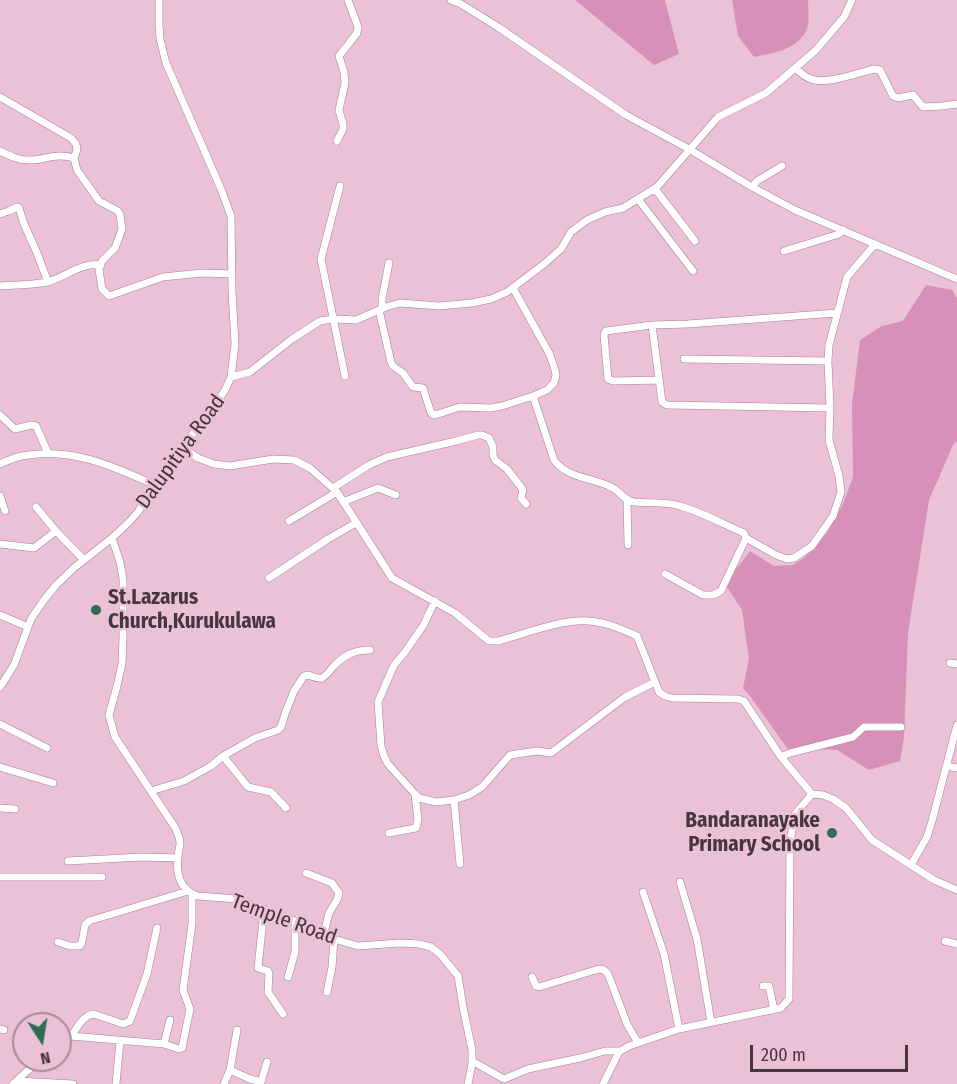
<!DOCTYPE html>
<html>
<head>
<meta charset="utf-8">
<style>
  body { margin:0 }
  #map { position:relative; width:957px; height:1084px; overflow:hidden; background:#ebc1d7; font-family:"Fira Sans Condensed",sans-serif }
  canvas { display:block }
  .north { position:absolute; left:12px; top:1012px; width:60px; height:60px; box-sizing:border-box; background:#ebc1d7; border:2px solid #a9899a; border-radius:50%; rotate:168deg; font-size:16px; font-weight:700; line-height:24px; text-align:center; color:#47363f }
  .north::after { content:''; display:block; margin:auto; width:21px; height:27px; background:#316b54; clip-path:polygon(50% 0,100% 100%,50% 72%,0 100%) }
  .scale { position:absolute; left:750px; top:1045px; width:158px; height:27px; box-sizing:border-box; border:3px solid #47363f; border-top:0; padding-left:8px; font-size:18px; line-height:21px; white-space:nowrap; color:#47363f; -webkit-text-stroke:4px #ebc1d7; paint-order:stroke }
</style>
</head>
<body>
<div id="map">
<canvas width="957" height="1084"></canvas>
<div class="north">N</div>
<div class="scale">200 m</div>
</div>
<script>
const ctx = document.querySelector('canvas').getContext('2d');
ctx.lineJoin = 'round';
function paint(path, color) { ctx.fillStyle = color; ctx.fill(path, 'evenodd'); }
function strokePath(path, color, width, dash) { ctx.strokeStyle = color; ctx.lineWidth = width; ctx.lineCap = dash ? 'butt' : 'round'; ctx.setLineDash(dash || []); ctx.stroke(path); }
function drawText(font, color, halo, rows, align = 'center') {
  ctx.font = font + ' "Fira Sans Condensed",sans-serif'; ctx.lineWidth = 5; ctx.setLineDash([]); ctx.textBaseline = 'middle'; ctx.strokeStyle = halo; ctx.fillStyle = color; for (const [text, x, y, turn = 0] of rows) {
    ctx.save(); ctx.translate(x, y); ctx.rotate((+turn || 0) * Math.PI / 180); ctx.textAlign = isNaN(turn) ? turn : align; if (halo) ctx.strokeText(text, 0, 0); ctx.fillText(text, 0, 0); ctx.restore();
  }
}
paint(new Path2D(`
  M575,0H665L679,54L654,65Z
  M732,0H808C808,8 810,21 807,29C798,50 773,53 754,57L738,36Z
  M926,285L952,290L957,298V442L954,443L929,500L908,633L904,737L900,761L869,770L837,750L797,748L789,751L750,696L743,688L749,659L742,610L725,584L750,551L774,566L793,565L805,557L827,533L843,504L853,477L852,404L860,340L882,326L903,321Z`), '#d791b8');
const minor = new Path2D(`
  M451,0L461,4L498,27L626,115L689,149L752,187L795,210L957,279
  M795,68C800,72 805,77 811,79C826,85 858,73 874,69L880,70L893,96L898,98L913,95L923,107L942,106L957,104
  M0,97L71,138L76,144L77,150L74,158L77,170L99,201L118,211L120,215L122,229L115,248L102,261L99,269L102,289L109,296L163,277L202,273L232,274
  M337,141L343,129V124L339,110L345,83L344,72L339,56L357,33L358,27L348,0
  M0,151C10,156 20,161 32,160C47,159 58,153 74,158
  M340,186L321,259L345,376
  M752,187L757,181L782,166
  M655,189L695,241
  M638,199L693,271
  M0,214L9,211L17,207L19,208L24,224L37,253L48,282
  M784,251L839,234L843,230
  M0,286C15,285 32,285 47,282C66,277 81,262 101,265
  M382,309V299L389,263
  M379,310L391,362L393,366L403,373L413,387L423,388L431,413L435,415L460,407L490,408L502,406L533,396L547,390L554,383L556,375L555,370L550,355L513,288
  M652,325L662,402L667,405L830,408
  M684,359L828,361
  M231,377L250,372L292,339L320,321L333,319L356,320L386,307L400,303L439,306L472,303L491,299L507,292L544,264L561,249L571,232L587,220L605,212L623,208L657,187L718,117L766,93L816,50L844,17L852,0
  M659,380L613,381L608,379L604,335L606,331L652,325L688,324L837,313
  M533,396L554,460C568,479 591,477 611,487C620,491 623,500 634,502C649,504 665,501 680,506C702,512 723,524 744,533L746,538L721,591L713,595H703L665,574
  M0,415L15,429L31,425L36,426L48,453
  M183,448L198,458L214,464L230,466L273,459L294,460L310,468L337,492L392,578L455,613L489,641H498C524,634 562,619 588,621C606,622 621,629 637,636L659,692L665,696L672,698L738,699L744,701L781,757L812,794L795,814L790,841L789,999L781,1008L679,1029L629,1046L619,1052L603,1084
  M0,464C7,461 15,457 22,456C69,446 113,466 155,485
  M333,488L369,465L387,457L456,441L478,435H482L489,438L493,447V455L495,460L507,469L521,487L523,490L521,498L526,504
  M0,496L5,511
  M627,500L628,545
  M343,502L378,488L396,495
  M36,507L56,531
  M289,521L337,492
  M112,538L120,562L123,579V637L122,664L117,686L109,715L115,737L176,829C177,833 180,838 180,843C180,847 178,852 178,857C176,874 180,890 198,896L237,899L321,931L334,939L358,946L399,943L419,944L431,947L441,955L458,976L463,1007L472,1050V1064L468,1084
  M746,538L776,555L787,559L794,558L812,546L833,516L841,492L839,476L829,440L830,408L828,361L829,345L847,277L875,244
  M0,544L34,548L56,531L84,560
  M269,578L328,539L356,523
  M435,601L423,626L405,652L394,665L378,702L381,746L384,756L388,764L415,794L419,798L436,802L454,800L469,795L482,787L510,755L537,751L551,753L625,697L655,682
  M0,615L28,627
  M950,663L957,664
  M0,687L14,665L31,619L44,600L56,585L75,567L112,538L129,522L138,512L164,470L211,411L225,390L231,377L235,344L232,291L231,216L221,189L166,63L160,39L159,24V0
  M0,724L47,748
  M223,756L248,787L271,792L286,808
  M781,757L790,753L853,737L864,727H901
  M947,766L957,768
  M0,767L53,783
  M151,791L184,781L211,766L223,756L255,738L278,730L281,727L285,714L294,691L304,676L308,675C312,676 317,679 322,678C326,676 329,672 332,668C343,656 353,650 370,650
  M812,794L823,795L833,799L846,808L872,840L934,880L957,890
  M454,800L460,864
  M0,808L15,809
  M389,833L416,828L418,819L415,795
  M68,861L142,857L178,858
  M911,865L927,837L932,821L957,725
  M306,873L332,883L339,893L337,900L329,913L324,933
  M0,877H102
  M680,882L697,939L711,1022
  M643,892L664,954L679,1029
  M264,910L258,968L268,971L269,974L268,992L283,1014
  M945,941L957,944
  M58,942L70,946H80L82,942L85,925L89,921L188,891
  M288,977L295,952V921
  M532,977L536,986L539,987L599,969L604,970L608,974L627,1024L638,1043
  M763,986H769L774,1010
  M327,992L332,967L334,939
  M0,1029L4,1030
  M71,1036C78,1027 83,1015 94,1014L123,1024L130,1021L147,974L157,928
  M60,1043L71,1036L164,1044L179,1049L182,1048L190,1009L183,990L192,924V894
  M164,1044L170,1020
  M472,1061L504,1079L528,1069L580,1058L605,1051H620
  M230,1070L250,1079L261,1082L267,1062
  M17,1081L73,1084
  M13,1084L39,1060
  M116,1084L120,1041
  M224,1084L230,1070L237,1030`);
strokePath(minor, '#a57e93', 8);
strokePath(minor, '#fff', 7);
for (const [x, y, r, color] of [
  [96,610,6,"#316b54"],
  [832,833,6,"#316b54"]
]) { const dot = new Path2D(); dot.arc(x, y, r, 0, 2 * Math.PI); ctx.fillStyle = color; ctx.fill(dot); strokePath(dot, '#ebc1d7', 2); }
drawText('21px', '#47363f', '#ebc1d7', [
  ["Dalupitiya Road",181,452,-54],
  ["Temple Road",284,920,20]
]);
drawText('bold 21px', '#47363f', '#ebc1d7', [
  ["St.Lazarus",108,598],
  ["Church,Kurukulawa",108,622],
  ["Bandaranayake",820,821,"right"],
  ["Primary School",820,845,"right"]
], 'left');
</script>
</body>
</html>
